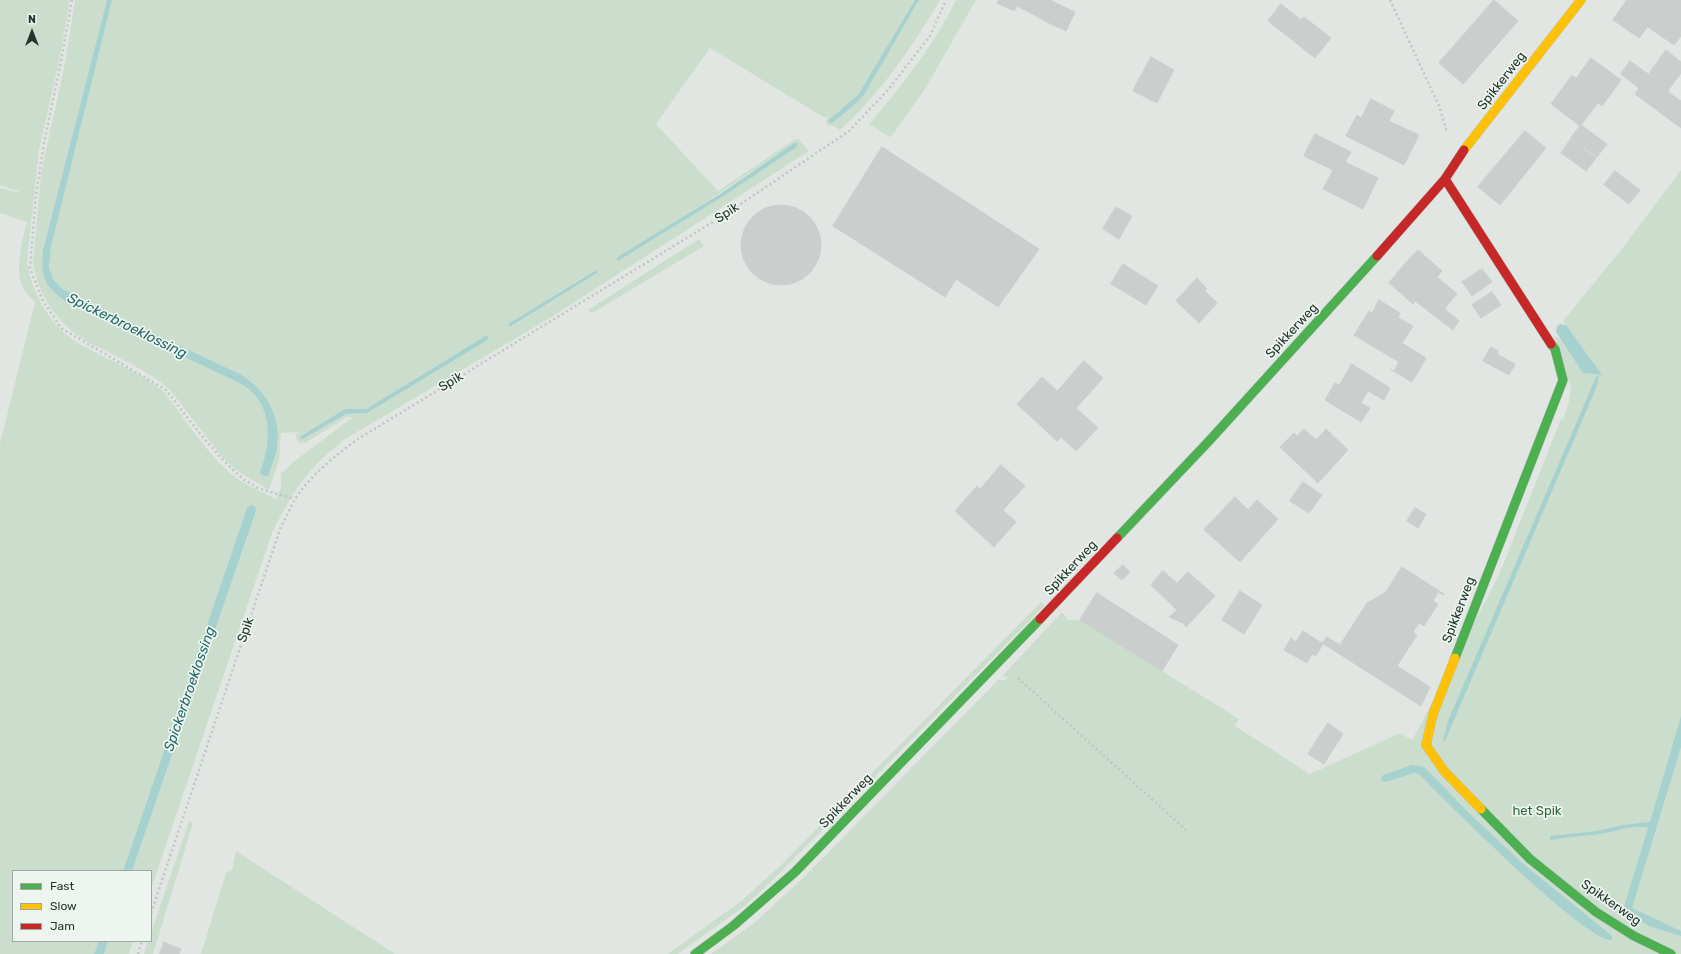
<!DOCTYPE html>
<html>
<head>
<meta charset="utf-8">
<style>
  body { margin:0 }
  #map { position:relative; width:1681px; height:954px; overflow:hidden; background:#e1e6e3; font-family:Rubik,sans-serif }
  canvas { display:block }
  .legend { position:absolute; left:12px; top:870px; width:140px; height:72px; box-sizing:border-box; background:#eef5f0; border:1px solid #9ca9a2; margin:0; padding:5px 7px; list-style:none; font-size:12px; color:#22362d }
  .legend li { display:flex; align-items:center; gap:8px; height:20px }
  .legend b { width:20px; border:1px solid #9ca9a2 }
  .north { position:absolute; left:12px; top:12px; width:40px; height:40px; -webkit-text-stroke:3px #eef5f0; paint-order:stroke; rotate:0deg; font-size:11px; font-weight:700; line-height:16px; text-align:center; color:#22362d }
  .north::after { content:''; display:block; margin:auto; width:14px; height:18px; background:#22362d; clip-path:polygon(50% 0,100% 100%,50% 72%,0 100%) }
</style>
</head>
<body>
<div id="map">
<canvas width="1681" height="954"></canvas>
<ul class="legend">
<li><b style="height:5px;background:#4caf50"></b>Fast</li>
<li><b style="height:5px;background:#ffc107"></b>Slow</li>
<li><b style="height:5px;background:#c62828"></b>Jam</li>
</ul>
<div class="north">N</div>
</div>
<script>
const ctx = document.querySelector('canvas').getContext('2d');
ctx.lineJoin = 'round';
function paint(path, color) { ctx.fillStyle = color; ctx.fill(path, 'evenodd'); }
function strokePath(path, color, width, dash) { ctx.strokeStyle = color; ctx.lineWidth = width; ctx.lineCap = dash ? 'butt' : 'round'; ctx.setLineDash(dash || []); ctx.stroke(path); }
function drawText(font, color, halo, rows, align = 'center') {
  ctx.font = font + ' Rubik,sans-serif'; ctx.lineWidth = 3.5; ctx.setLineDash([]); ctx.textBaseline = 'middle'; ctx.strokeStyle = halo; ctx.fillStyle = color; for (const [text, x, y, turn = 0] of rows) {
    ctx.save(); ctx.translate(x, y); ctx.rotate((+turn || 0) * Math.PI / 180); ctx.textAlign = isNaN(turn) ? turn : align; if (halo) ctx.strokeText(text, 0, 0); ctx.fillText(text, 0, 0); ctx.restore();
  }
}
paint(new Path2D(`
  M0,0H70L59,62L39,150L27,262C32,294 50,325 78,343C107,360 140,371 165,393C186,420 209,457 235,477C248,486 262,492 276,499L281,488V474L292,463L353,417H347L305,443H300L297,440L296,435L298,432L281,433L279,460L269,490L239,472L222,457L170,390C150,372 125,361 102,349C95,345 87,342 80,337C55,320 37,292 33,262L41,173L65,63L75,0H107L43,250C44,276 42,284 65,301L231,379C237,382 246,386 252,392C273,413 270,446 260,472L269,475L278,439L253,383L242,375L127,321L63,289L53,279L49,268L51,247L112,0H915L858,95L850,103L864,95L919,0H940C912,47 881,93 840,130L834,126H828L826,122L828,116L825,118L710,48L656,124L718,191L794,140L799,139L809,151L550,318L347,438C308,467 293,491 272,533L151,889V871H132L256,511V509L248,506L123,871H13V941H99L94,954H0V444L35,302C32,299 27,295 24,290C14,273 22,240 27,222L0,213V188L19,193L18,191L0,185ZM794,143H797L722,197L618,261ZM595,270L597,273L511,327L508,324ZM487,335L367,413L346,414L300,437L345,409H366Z
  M956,0H976L925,89L892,136L889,137L869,124C902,86 934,45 956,0Z
  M1681,170V954H711L754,923L804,877L998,680H1005L1008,677L1002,676L1062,612L1068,620H1080L1239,719L1235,726L1310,774L1400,733L1410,739L1414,737L1499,575L1561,419L1563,420L1569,401L1571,389L1554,335L1593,363L1563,321L1621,250ZM1599,376L1597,386L1569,441L1596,377Z
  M699,239L704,246L592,313L588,310Z
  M1041,602L1045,605L773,880L746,905L678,954H668L741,901L779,867Z
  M189,821L193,823L153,954H144L148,941H151V933Z
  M236,851L395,954H201L226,873L232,870Z
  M108,941H133L129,954H104Z`), '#cbdece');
paint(new Path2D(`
  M107,0H112L51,247L49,268L53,279L63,289L127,321L242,375C266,391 282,418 277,447C276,457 271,465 269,475L266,476L261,475L260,472C270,446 273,413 252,392C246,386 237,382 231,379L65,301C43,285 41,276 43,250Z
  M915,0H919L864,95L853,106L832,123L828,122L829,120L858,95Z
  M794,143H797V147L722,197L618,261L616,258L720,194Z
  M596,270L597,273L510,327L508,324Z
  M1560,324L1566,325L1602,375L1583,373L1556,332L1557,326Z
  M487,335L489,339L367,413L346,414L303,439H300L301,436L345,409H366Z
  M1599,376L1597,386L1445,741H1443L1448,721L1596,377Z
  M250,505L255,506L256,511L132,871H123L247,508Z
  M1681,716V747L1632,908L1681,931V936L1649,926L1623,910L1648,828C1634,824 1619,830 1606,833C1587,836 1569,837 1550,840V836L1597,831L1623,825L1650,822Z
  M1412,765L1424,767L1470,814L1521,862L1612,936V940C1589,945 1442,798 1419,774L1413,773L1386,782L1381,780L1383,775Z
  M99,941H108L104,954H94Z`), '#a6d1ce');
const building = new Path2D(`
  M999,0H1050L1060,5L1051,24L1017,6L1014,11L997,3Z
  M1494,0L1518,21L1463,84L1439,63Z
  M1627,0H1651L1662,8L1639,38L1613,20Z
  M1651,0H1681V36L1674,45L1648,27L1662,8Z
  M1281,4L1301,20L1304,17L1331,38L1315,58L1268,21Z
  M1060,5L1075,12L1066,31L1051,24Z
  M1666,50L1681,62V73L1669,89L1649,74Z
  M1151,57L1174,70L1157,103L1133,91Z
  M1591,58L1621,80L1602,106L1598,103L1580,126L1551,104L1572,75L1576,78Z
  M1630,61L1669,89L1668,92L1681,101V128L1635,94L1639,88L1621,74Z
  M1371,99L1394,111L1389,121L1419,135L1404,165L1346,136L1357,115L1361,118Z
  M1581,125L1607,144L1597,157L1571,138Z
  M1525,131L1546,148L1500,205L1478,187Z
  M1315,134L1351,152L1345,162L1378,178L1363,209L1323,189L1333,170L1304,156Z
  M1571,139L1596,158L1586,171L1561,153Z
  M882,147L1039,249L998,307L956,279L945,297L833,226Z
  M1615,171L1640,190L1629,204L1604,185Z
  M741 245a40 40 0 1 1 80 0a40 40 0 1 1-80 0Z
  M1116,207L1132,216L1119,239L1103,229Z
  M1418,250L1442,271L1437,277L1457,294L1449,303L1405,264Z
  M1123,264L1158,286L1146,305L1111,284Z
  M1405,264L1449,303L1445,309L1459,321L1453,330L1415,301L1413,304L1389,283Z
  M1482,269L1492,282L1472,296L1462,282Z
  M1197,278L1207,289L1205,291L1217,303L1199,323L1176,301Z
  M1492,292L1501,305L1481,318L1472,305Z
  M1379,300L1400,313L1398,318L1413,326L1402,343L1426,358L1412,382L1390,369L1394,371L1399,362L1354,335L1369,311L1372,313Z
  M1491,347L1498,351L1497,354L1515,364L1509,375L1483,361Z
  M1084,361L1103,378L1076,408L1098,428L1076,451L1061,437L1057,441L1017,404L1042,377L1057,391Z
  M1352,364L1390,388L1384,400L1368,391L1361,403L1370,408L1361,422L1325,400L1335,383L1339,385Z
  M1304,429L1316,440L1326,429L1348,450L1318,483L1280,447L1294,433L1297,436Z
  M1001,465L1025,486L1003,510L1016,522L994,547L955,511L977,486L980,489Z
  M1303,482L1322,495L1309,513L1290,501Z
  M1235,497L1248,510L1257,500L1278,519L1240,562L1204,530Z
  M1415,508L1426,514L1418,528L1407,521Z
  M1123,565L1130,572L1122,580L1114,573Z
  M1402,567L1444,594L1443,595L1438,592L1433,601L1438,604L1424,626L1419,623L1413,632L1417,635L1397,666L1430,687L1421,706L1322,643L1327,637L1340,645L1367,603L1385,593Z
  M1163,571L1177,583L1188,572L1215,596L1186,627L1183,623L1169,617L1177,610L1151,585Z
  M1240,591L1262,605L1244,634L1222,620Z
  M1097,593L1178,645L1162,671L1080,620Z
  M1303,631L1323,644L1316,656L1312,654L1307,663L1284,650L1291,638L1296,642Z
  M1328,723L1343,734L1324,764L1308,754Z
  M164,942L181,949L179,954H160Z`);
paint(building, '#cacecc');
strokePath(building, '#cacfcc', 1);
const fast = new Path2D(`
  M1117,538L1209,441L1377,256
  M1455,658L1563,380L1555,349L1551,344
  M1481,809L1530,859L1596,912L1634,936L1671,954
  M695,954L733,926L795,872L1040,619`);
const slow = new Path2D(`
  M1464,150L1581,0
  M1455,658L1433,714L1426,745L1444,771L1481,809`);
const jam = new Path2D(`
  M1445,179L1551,344
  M1377,256L1445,179L1464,150
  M1040,619L1117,538`);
strokePath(fast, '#bdc3c0', 10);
strokePath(slow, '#bdc3c0', 10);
strokePath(jam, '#bdc3c0', 10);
strokePath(new Path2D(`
  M72,0L61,61L44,143L36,195L30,268L42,299L61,328L166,390L201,435L222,459L243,479L258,488L294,499
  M1390,0L1439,106L1447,132
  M1018,678L1186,830
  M151,913L280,529C285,519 289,510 294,501C307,478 337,454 358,439L726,214L849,131L888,90L930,36L946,0
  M138,954L142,941`), '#bfc6c3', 2.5, [2, 3]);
strokePath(fast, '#4caf50', 9);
strokePath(slow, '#ffc107', 9);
strokePath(jam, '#c62828', 9);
drawText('13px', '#22362d', '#eef5f0', [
  ["Spikkerweg",1502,81,-52],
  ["Spik",727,213,-33],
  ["Spikkerweg",1292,331,-47],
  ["Spik",451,382,-31],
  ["Spikkerweg",1071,568,-47],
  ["Spikkerweg",1459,610,-69],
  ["Spik",246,630,-71],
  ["Spikkerweg",846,801,-46],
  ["Spikkerweg",1611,903,35]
]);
drawText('13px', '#31683b', '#eef5f0', [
  ["het Spik",1537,811]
]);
drawText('italic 14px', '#236a68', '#eef5f0', [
  ["Spickerbroeklossing",127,326,26],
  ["Spickerbroeklossing",190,689,-71]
]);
</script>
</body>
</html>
